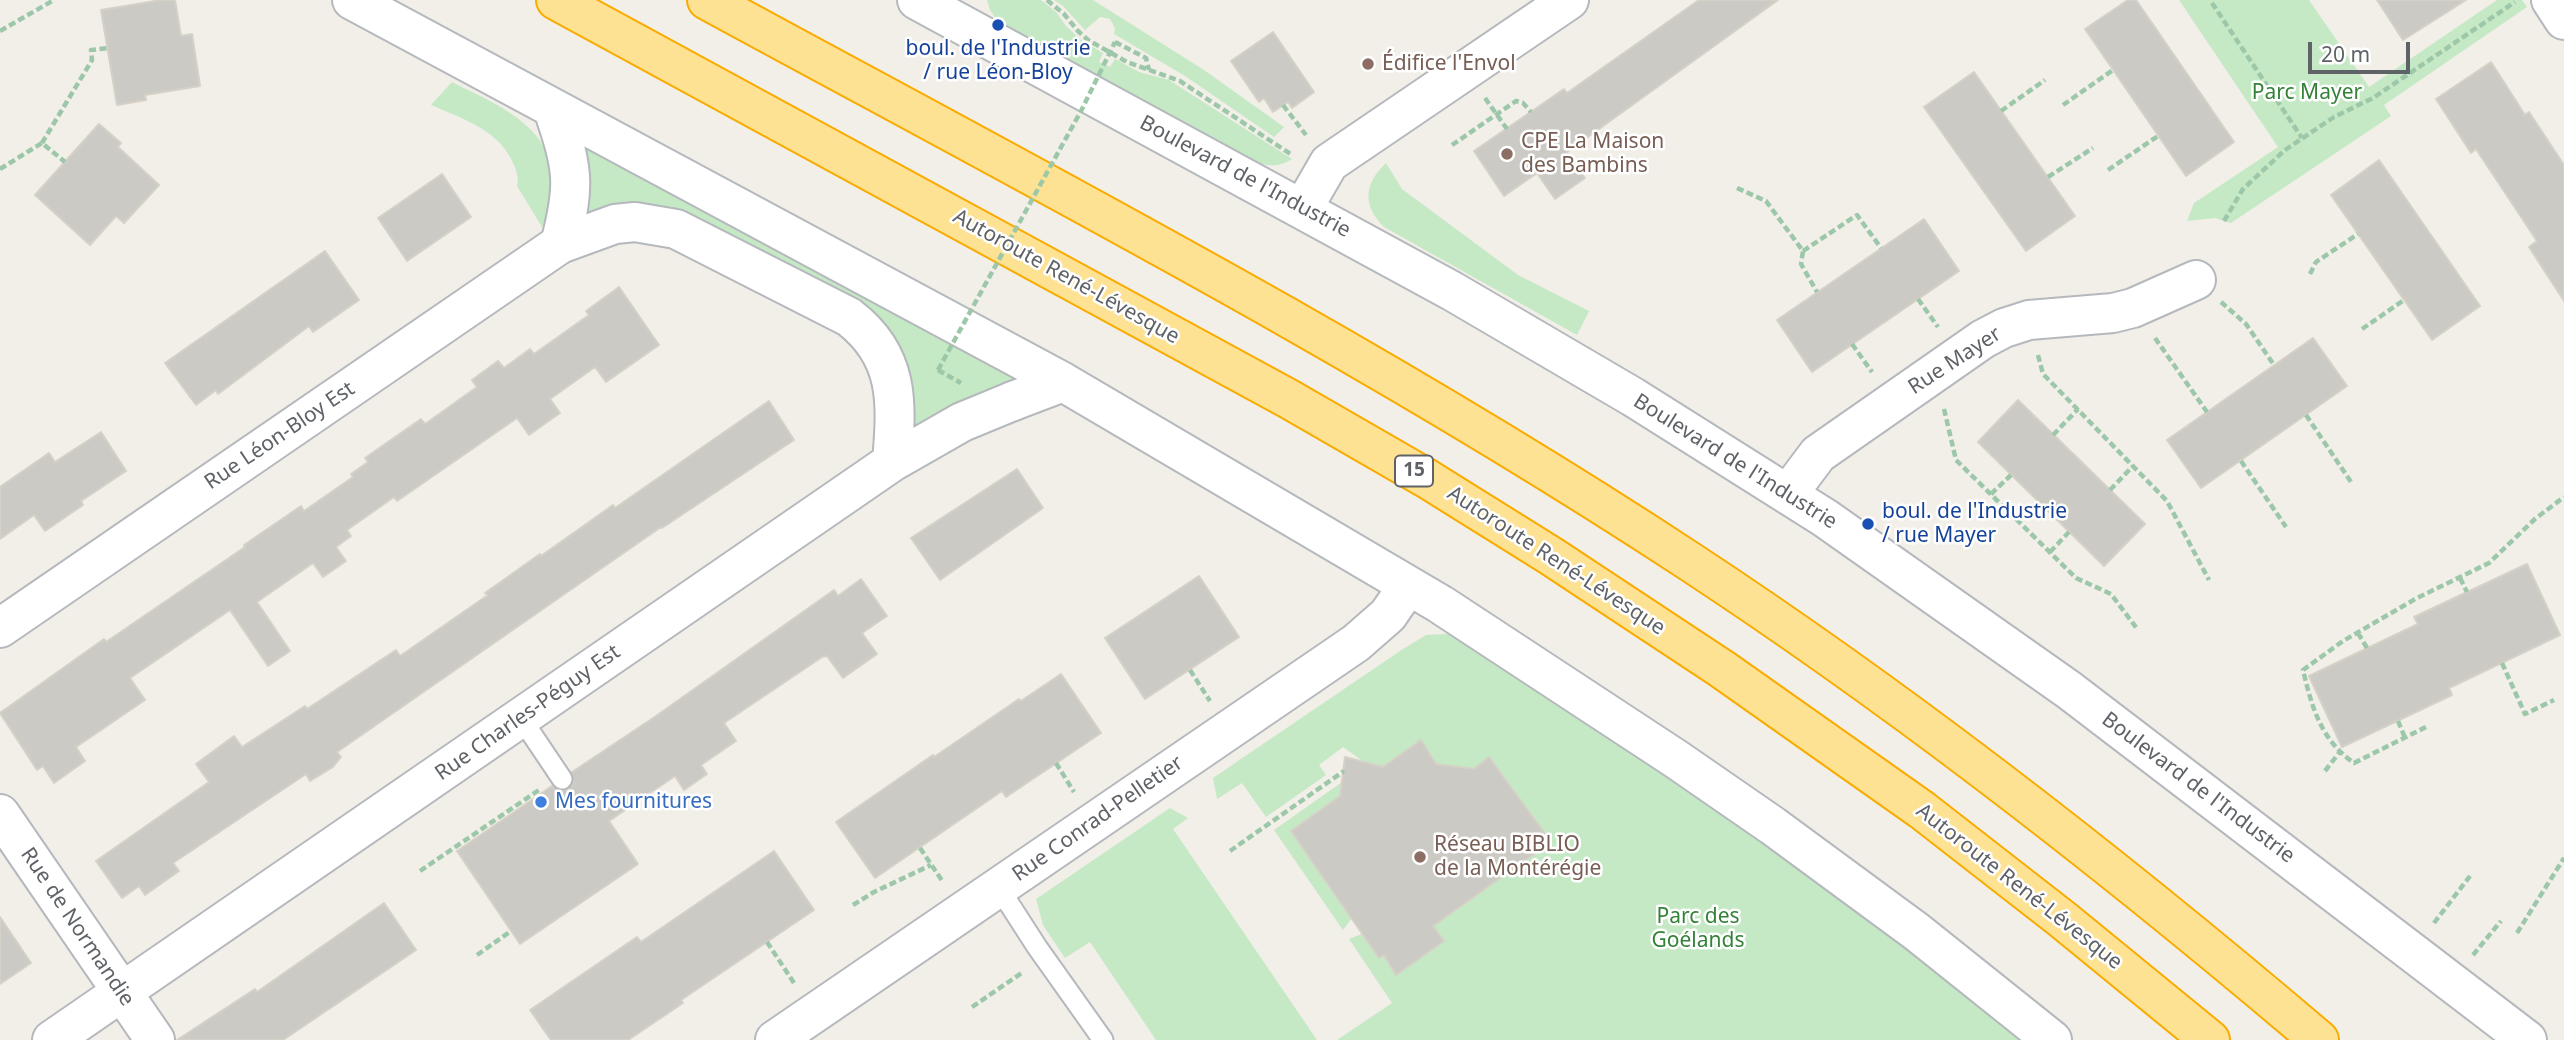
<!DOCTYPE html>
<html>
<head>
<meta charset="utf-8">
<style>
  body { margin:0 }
  #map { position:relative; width:2564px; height:1040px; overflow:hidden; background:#f1efe8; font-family:"Noto Sans",sans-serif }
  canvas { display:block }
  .scale { position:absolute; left:2308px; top:42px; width:102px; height:32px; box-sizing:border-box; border:4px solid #5f6368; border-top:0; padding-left:9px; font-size:21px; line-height:24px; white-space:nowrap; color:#5f6368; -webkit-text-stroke:5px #fff; paint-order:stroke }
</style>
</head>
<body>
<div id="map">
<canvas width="2564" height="1040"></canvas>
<div class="scale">20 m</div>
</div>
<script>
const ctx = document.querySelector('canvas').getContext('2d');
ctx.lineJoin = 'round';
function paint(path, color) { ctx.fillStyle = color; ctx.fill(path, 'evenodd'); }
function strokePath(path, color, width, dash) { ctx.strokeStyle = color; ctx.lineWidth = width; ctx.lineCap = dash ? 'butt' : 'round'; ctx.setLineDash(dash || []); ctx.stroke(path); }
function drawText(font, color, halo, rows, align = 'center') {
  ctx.font = font + ' "Noto Sans",sans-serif'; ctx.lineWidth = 5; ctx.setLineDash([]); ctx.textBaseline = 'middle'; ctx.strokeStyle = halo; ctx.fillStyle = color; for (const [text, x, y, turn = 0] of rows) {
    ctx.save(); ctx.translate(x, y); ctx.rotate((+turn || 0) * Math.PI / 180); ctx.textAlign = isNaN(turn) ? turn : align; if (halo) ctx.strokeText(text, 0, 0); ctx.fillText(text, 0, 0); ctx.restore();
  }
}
paint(new Path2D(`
  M987,0H1041L1056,12L1066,26L1081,40L1103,53L1099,62L1110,67L1115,59L1139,72L1169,80L1292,159C1278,168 1267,166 1252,161L1001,26L990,10Z
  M1054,0H1093L1204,70L1284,127L1274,137L1185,76L1114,34L1115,28L1110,19L1100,17L1085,30L1063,6Z
  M2179,0H2309L2369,87L2497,0H2522L2527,7L2384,105L2391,116L2231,223L2215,218L2187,221L2194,203L2278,147Z
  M452,82C487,100 540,120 550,163C552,170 551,178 551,185C551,202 549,212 542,227L517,186C519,178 517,173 514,165C500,130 463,119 431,105Z
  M580,144L1022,378L961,400L907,432L884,326L589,215L585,209Z
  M1386,163L1402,189L1518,275L1589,311L1577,335L1384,227C1362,205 1364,184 1386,163Z
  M1448,634L1466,641L1581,713L1880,925L2020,1040H1337L1392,1003L1349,939L1362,934L1379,958L1384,955L1397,975L1443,941L1433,926L1551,842L1490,757L1465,775L1458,767L1448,765L1440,771L1421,740L1372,774L1364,762L1343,747L1319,765L1326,775L1266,817L1242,783L1217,799L1213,778L1400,651L1426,635Z
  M1345,780L1352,788L1291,831L1352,918L1343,930L1274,830Z
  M1170,808L1188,818L1173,829L1317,1040H1156L1090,942L1065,958L1043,925L1036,899Z`), '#c5e8c5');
const building = new Path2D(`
  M161,0H175L181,36L192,34L200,86L145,95L146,100L117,105L101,10Z
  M1699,0H1778L1567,152L1585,178L1555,199L1537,173L1504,196L1474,151L1564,89L1567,93Z
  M2128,0H2136L2234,142L2186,176L2085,29Z
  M2377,0H2466L2403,40Z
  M1273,32L1314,92L1292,108L1288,102L1273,112L1264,98L1259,102L1231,61Z
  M2491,62L2525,115L2529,112L2564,165V301L2529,247L2537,241L2476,149L2471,153L2436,99Z
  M1974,72L2075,216L2026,251L1924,107Z
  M99,124L121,143L118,147L159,185L124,223L116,216L90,245L35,195Z
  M2379,160L2480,306L2432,340L2331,195Z
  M442,174L471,217L407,261L378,218Z
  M1924,219L1959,271L1812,372L1777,320Z
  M325,251L359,300L313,332L309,326L218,394L216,390L196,405L165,363Z
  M619,287L659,345L606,382L595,367L550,399L560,413L529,435L517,418L397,501L394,497L347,530L351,536L336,547L346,561L323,577L313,563L257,602L290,651L268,666L230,610L130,678L145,700L76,747L85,761L54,783L43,766L37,770L0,713L104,639L106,642L245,547L244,545L301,506L304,511L353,477L351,474L368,462L365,458L421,419L425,424L477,387L472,380L498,361L504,368L530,349L534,354L589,315L586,311Z
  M2313,338L2347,386L2201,488L2167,440Z
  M2018,400L2145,524L2104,566L1978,442Z
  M769,401L794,440L662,528L661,527L337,752L341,757L333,767L310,781L306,774L173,863L179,871L145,895L139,886L122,898L96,861L209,782L196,764L234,736L242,747L305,706L307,709L396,650L400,656L488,595L485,593L540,554L541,556L613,505L615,508Z
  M101,432L126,471L81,501L83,505L45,531L34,515L0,539V487L49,453L55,462Z
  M1017,469L1043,508L940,580L911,538Z
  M2527,564L2560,635L2449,688L2452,695L2342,747L2309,676L2418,624L2414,617Z
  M1199,576L1239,637L1145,699L1105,638Z
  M861,579L887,616L862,633L877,654L843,678L827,656L822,657L724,723L736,741L701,765L707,774L684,790L675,776L609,821L638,864L520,944L457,851L552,786L557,790L568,789L573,784L572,772L656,716L834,590L838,596Z
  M1061,674L1101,733L1006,797L1002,791L875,878L836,822L933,755L934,757L1019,699L1021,701Z
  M1421,740L1436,764L1474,769L1489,757L1551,842L1433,926L1444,941L1396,975L1384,955L1379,958L1291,831L1340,796L1345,757L1383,767Z
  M774,851L814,910L681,1000L683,1003L628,1040H551L530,1010L637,937L641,942Z
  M384,903L416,950L283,1040H177L255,989L257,992Z
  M0,917L31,963L0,984Z`);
paint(building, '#cccac5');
strokePath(building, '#d6d1c6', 2);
const service = new Path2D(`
  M521,718L562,779
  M999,888L1037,947L1103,1040`);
const minor = new Path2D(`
  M2551,0L2564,20
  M1303,208L1329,163L1569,0
  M1788,494L1818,454L1983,339L2004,328L2029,320L2113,313L2133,308L2196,280
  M0,628L560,244L615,224L635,222L676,229L849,317C900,356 897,403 892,462
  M0,814L155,1040
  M52,1040L892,462L962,422L1013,401
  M775,1040L1356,643L1388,615L1408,586`);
const tertiary = new Path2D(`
  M352,0L1063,382L1440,604L1676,759L1773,826L1917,932L2052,1040
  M917,0L1452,291L1633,397L1825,518L2069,690L2527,1040
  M553,109C573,168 576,184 560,244
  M1013,401L1063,382`);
const motorway = new Path2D(`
  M556,0L1289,399L1426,478L1551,556L1722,669L1922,810L2062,919L2210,1040
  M707,0C1038,180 1374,354 1689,561C1910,706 2118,869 2319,1040`);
strokePath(service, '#b5b8bc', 23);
strokePath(minor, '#b5b8bc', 42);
strokePath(tertiary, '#b5b8bc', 42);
strokePath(motorway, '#f9ab00', 42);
strokePath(new Path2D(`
  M1047,0L1064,14L1078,31L1088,40L1127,62L1180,81L1292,155
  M2212,3L2302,138
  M0,31L54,0
  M1115,42L1146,58L1149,70
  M1485,98L1507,129
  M1283,105L1306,135
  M2063,105L2113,70
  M2001,111L2045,80
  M42,143L92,60L91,50L108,48
  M1452,145L1516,101L1523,103L1531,112
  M0,169L42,143L65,162
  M2108,170L2158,136
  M2048,177L2093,148
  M1737,188L1766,201L1803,251L1801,264L1817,292
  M2224,221L2243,189L2285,150L2334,117L2373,98L2515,2
  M1803,251L1857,215L1881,248
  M2310,274L2316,262L2358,234
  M1918,299L1938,327
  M2221,302L2246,324L2274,365
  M2362,329L2404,300
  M2155,338L2207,412
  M1852,344L1872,372
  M2038,355L2043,374L2167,501L2209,580
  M938,370L961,383
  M1944,409L1956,460L2076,578L2111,594L2138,630
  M2306,415L2351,482
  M2053,435L2078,409
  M2241,461L2286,527
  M2110,490L2133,466
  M1991,494L2011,475
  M2050,552L2069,532
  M2460,578L2467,592
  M2358,633L2367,648
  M2502,663L2525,714L2554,700
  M1190,670L1210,701
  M2398,721L2405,738
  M2426,727L2354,763C2321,740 2312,708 2303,670L2343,641L2417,598L2489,563L2535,519L2564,497
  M1056,763L1074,792
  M2325,771L2339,753
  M920,848L943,882
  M1230,851L1344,771
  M420,871L539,790
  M853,905L874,892L931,865
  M2434,923L2470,876
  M2517,933L2564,858
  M767,942L794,983
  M477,955L511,931
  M2473,955L2501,921
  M972,1007L1023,972`), '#9cc7a9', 4.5, [7, 3.5]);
strokePath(service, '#fff', 19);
strokePath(minor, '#fff', 38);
strokePath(tertiary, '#fff', 38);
strokePath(motorway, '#fde293', 38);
strokePath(new Path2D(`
  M938,370L1081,111L1115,42`), '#9cc7a9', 4.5, [7, 3.5]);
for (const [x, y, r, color] of [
  [998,25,7,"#1a4fb4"],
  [1368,64,7,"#8d6e63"],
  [1507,154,7,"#8d6e63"],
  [1868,524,7,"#1a4fb4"],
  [541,802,7,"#3f7fe0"],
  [1420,857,7,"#8d6e63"]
]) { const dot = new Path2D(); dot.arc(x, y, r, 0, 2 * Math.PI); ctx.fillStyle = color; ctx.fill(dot); strokePath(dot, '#fff', 2.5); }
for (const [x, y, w] of [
  [1414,471,38]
]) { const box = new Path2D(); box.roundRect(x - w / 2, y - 15.5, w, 31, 5); ctx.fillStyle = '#fff'; ctx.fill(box); strokePath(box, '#5f6368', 2); }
drawText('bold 19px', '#5f6368', null, [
  ["15",1414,471]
]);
drawText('21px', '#164399', '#fff', [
  ["boul. de l'Industrie",998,49],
  ["/ rue Léon-Bloy",998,73],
  ["boul. de l'Industrie",1882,512,"left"],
  ["/ rue Mayer",1882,536,"left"]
]);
drawText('21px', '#785e54', '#fff', [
  ["Édifice l'Envol",1382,64],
  ["CPE La Maison",1521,142],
  ["des Bambins",1521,166],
  ["Réseau BIBLIO",1434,845],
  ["de la Montérégie",1434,869]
], 'left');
drawText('21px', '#348238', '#fff', [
  ["Parc Mayer",2307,93],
  ["Parc des",1698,917],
  ["Goélands",1698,941]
]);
drawText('21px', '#5f6368', '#fff', [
  ["Boulevard de l'Industrie",1245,177,28],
  ["Autoroute René-Lévesque",1066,277,29],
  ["Rue Mayer",1955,361,-33],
  ["Rue Léon-Bloy Est",280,436,-34],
  ["Boulevard de l'Industrie",1735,462,32],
  ["Autoroute René-Lévesque",1556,561,33],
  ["Rue Charles-Péguy Est",528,713,-35],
  ["Boulevard de l'Industrie",2198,788,37],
  ["Rue Conrad-Pelletier",1098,819,-35],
  ["Autoroute René-Lévesque",2019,887,38],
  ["Rue de Normandie",77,927,56]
]);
drawText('21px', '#366cbe', '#fff', [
  ["Mes fournitures",555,802]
], 'left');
</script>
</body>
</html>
